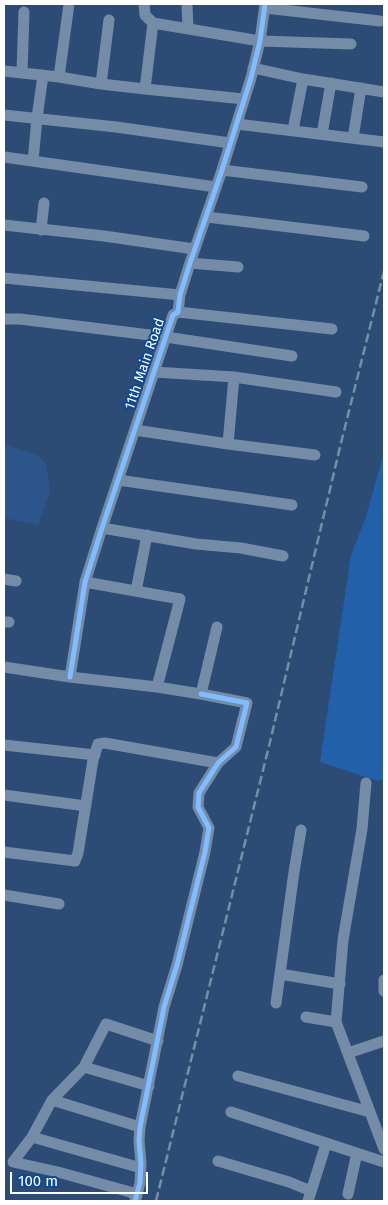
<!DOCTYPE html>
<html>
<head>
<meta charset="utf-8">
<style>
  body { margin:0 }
  #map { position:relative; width:388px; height:1205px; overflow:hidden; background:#2d4c75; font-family:"Fira Sans",sans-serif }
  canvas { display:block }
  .frame { position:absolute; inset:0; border:5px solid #fff; pointer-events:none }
  .scale { position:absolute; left:10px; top:1172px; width:138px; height:22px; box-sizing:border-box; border:2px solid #fff; border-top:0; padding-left:6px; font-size:15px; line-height:18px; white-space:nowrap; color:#fff; -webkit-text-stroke:4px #104992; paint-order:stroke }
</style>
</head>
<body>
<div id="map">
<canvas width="388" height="1205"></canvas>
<div class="frame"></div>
<div class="scale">100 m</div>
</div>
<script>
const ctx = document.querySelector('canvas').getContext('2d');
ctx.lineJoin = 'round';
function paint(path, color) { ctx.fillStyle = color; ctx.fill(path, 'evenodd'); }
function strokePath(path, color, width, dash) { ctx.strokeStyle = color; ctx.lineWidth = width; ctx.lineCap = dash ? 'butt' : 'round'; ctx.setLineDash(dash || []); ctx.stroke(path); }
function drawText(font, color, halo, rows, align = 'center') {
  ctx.font = font + ' "Fira Sans",sans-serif'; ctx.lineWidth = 4; ctx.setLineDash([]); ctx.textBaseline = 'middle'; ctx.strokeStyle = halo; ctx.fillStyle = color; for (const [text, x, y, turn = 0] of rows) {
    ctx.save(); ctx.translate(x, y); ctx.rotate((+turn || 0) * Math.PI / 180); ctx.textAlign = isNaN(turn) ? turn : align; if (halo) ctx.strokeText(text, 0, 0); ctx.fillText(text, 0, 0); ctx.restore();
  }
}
paint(new Path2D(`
  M384,452V779L378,781L320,762L351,555L365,520Z`), '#2360aa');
paint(new Path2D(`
  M4,444L39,456L46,464L50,491L38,525L4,518Z`), '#2c568b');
strokePath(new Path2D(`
  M144,4L145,15L153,23L260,41L351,44
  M187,4L188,29
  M265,8L380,21
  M253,68L303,79L384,92
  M4,71L59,77L101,84L145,89L244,99
  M22,72L24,12
  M59,77L69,4
  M101,84L109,20
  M145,89L153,23
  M4,115L116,127L230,143
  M237,124L384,142
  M293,130L303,79
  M322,134L331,83
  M353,138L361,88
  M4,157L216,187
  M33,161L37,118L43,75
  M222,170L362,187
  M207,217L364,236
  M4,225L104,236L194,249
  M41,230L44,203
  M190,263L238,267
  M4,278L180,295
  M178,312L332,329
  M4,319H20L166,337L292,356
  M154,372L234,377L336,392
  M135,430L228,444L315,455
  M228,444L234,377
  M118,480L292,505
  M102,528L196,544L241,548L283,556
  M4,579L16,581
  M85,582L180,599L157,687
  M136,591L147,535
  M4,622H9
  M4,667L70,677L157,687L201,694L217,627
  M70,677L85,582L102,528L173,315L178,312L180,295L190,263L222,170L251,78L260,41L265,4
  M4,745L95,755
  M366,783L362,829L343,940L336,1022L384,1149
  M4,795L86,806
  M301,830L294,872L280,974L340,984
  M4,852L75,861L78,853L93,760L98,744L105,743L218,763
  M4,895L59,904
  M384,980V991
  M276,1003L280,974
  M306,1017L336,1022
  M348,1053L384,1041
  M84,1067L149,1086
  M238,1076L370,1112
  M52,1100L140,1127
  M231,1112L384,1162
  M32,1137L141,1168
  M218,1161L289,1182L311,1191
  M348,1194L357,1153
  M137,1196L130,1192L58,1172L13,1162L32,1137L52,1100L84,1067L106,1024L158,1041
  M135,1201L140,1183L141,1163L139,1141L140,1127L164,1007L177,965L205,852L209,828L198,807L199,793L218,763L236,747L247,703L201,694
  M308,1201L326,1144`), '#758ca8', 11);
strokePath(new Path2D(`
  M156,1201L269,746L341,443L384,271`), '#788da7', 2.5, [9, 4]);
strokePath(new Path2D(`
  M70,677L85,582L102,528L173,315L178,312L180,295L190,263L222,170L251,78L260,41L265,4
  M135,1201L140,1183L141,1163L139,1141L140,1127L164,1007L177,965L205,852L209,828L198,807L199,793L218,763L236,747L247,703L201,694`), '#80bcff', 5);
drawText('14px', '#fff', '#104992', [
  ["11th Main Road",145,364,-71]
]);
</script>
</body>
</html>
